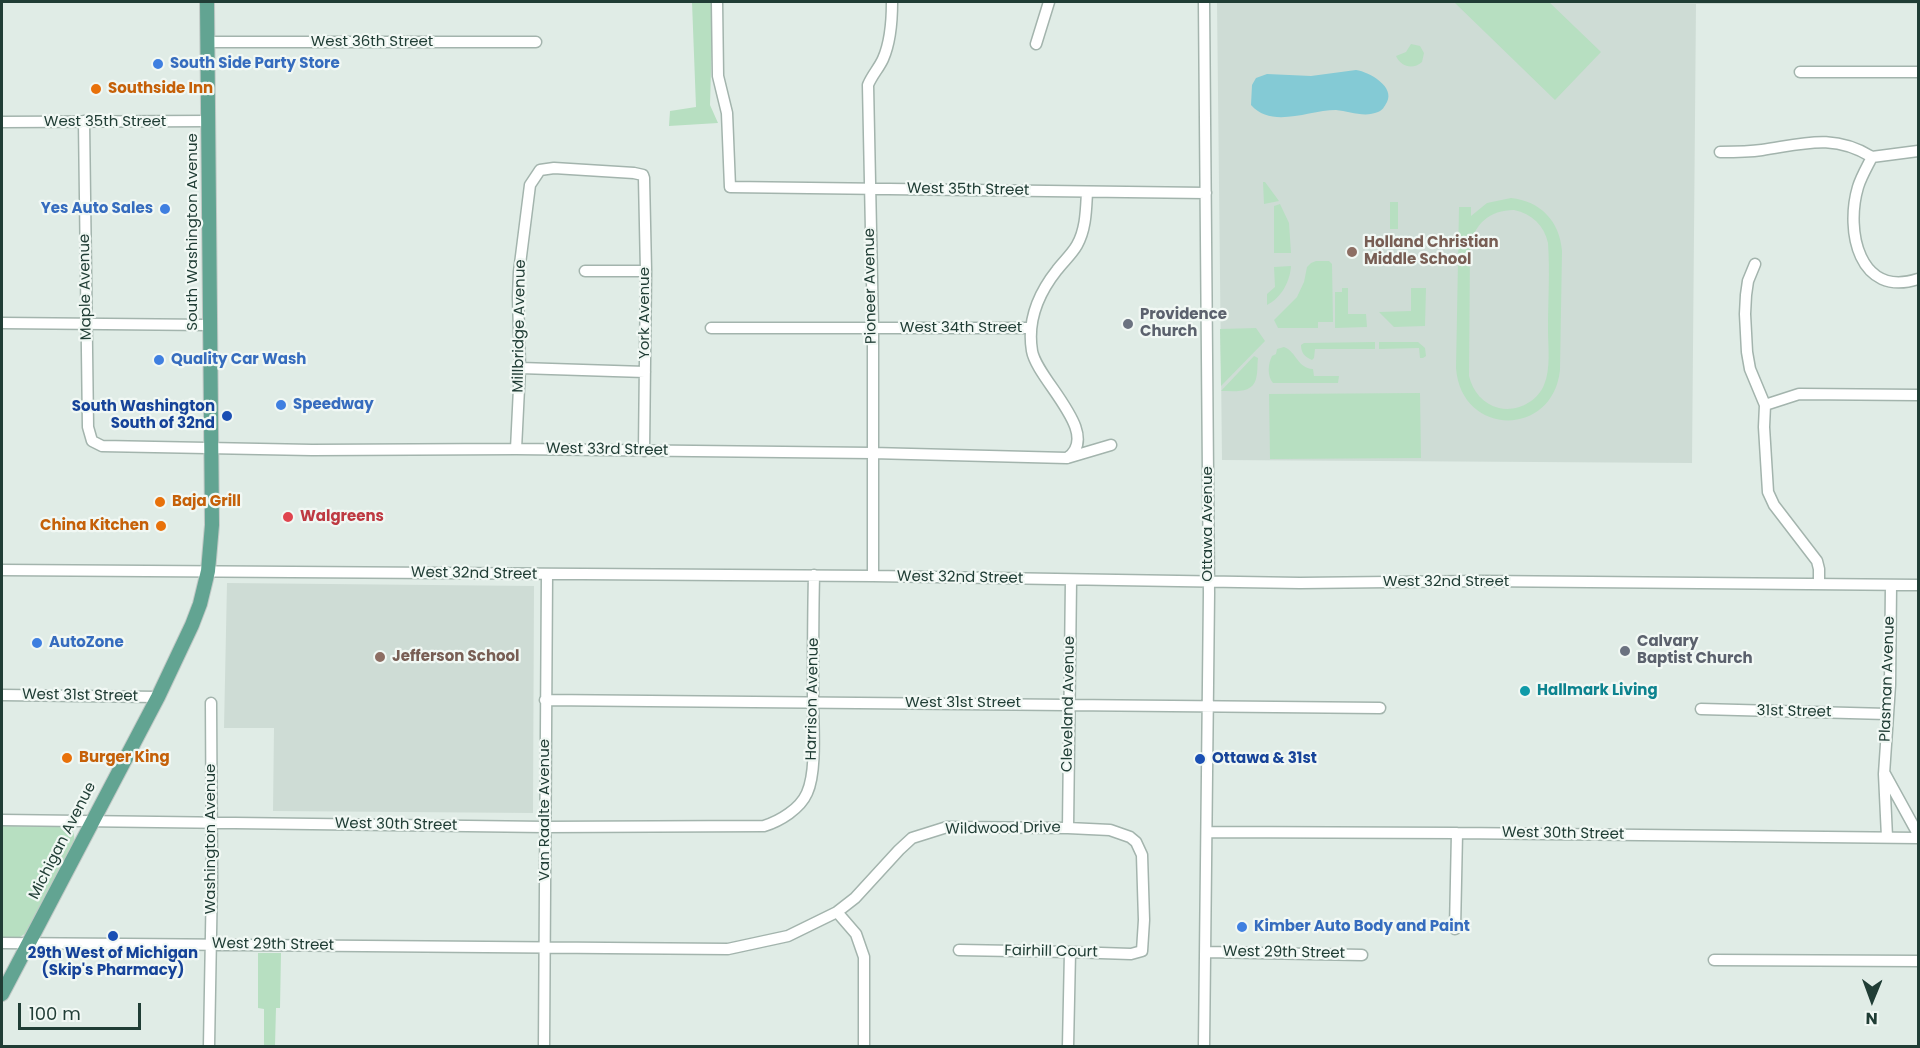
<!DOCTYPE html>
<html>
<head>
<meta charset="utf-8">
<style>
  body { margin:0 }
  #map { position:relative; width:1920px; height:1048px; overflow:hidden; background:#e0ece6; font-family:Poppins,sans-serif }
  canvas { display:block }
  .frame { position:absolute; inset:0; border:3px solid #203d35; pointer-events:none }
  .north { position:absolute; left:1842px; top:970px; width:60px; height:60px; -webkit-text-stroke:4px #f1f8f4; paint-order:stroke; rotate:181deg; font-size:16px; font-weight:700; line-height:24px; text-align:center; color:#203d35 }
  .north::after { content:''; display:block; margin:auto; width:21px; height:27px; background:#203d35; clip-path:polygon(50% 0,100% 100%,50% 72%,0 100%) }
  .scale { position:absolute; left:18px; top:1003px; width:123px; height:27px; box-sizing:border-box; border:3px solid #203d35; border-top:0; padding-left:8px; font-size:18px; line-height:21px; white-space:nowrap; color:#203d35; -webkit-text-stroke:4px #f1f8f4; paint-order:stroke }
</style>
</head>
<body>
<div id="map">
<canvas width="1920" height="1048"></canvas>
<div class="frame"></div>
<div class="north">N</div>
<div class="scale">100 m</div>
</div>
<script>
const ctx = document.querySelector('canvas').getContext('2d');
ctx.lineJoin = 'round';
function paint(path, color) { ctx.fillStyle = color; ctx.fill(path, 'evenodd'); }
function strokePath(path, color, width, dash) { ctx.strokeStyle = color; ctx.lineWidth = width; ctx.lineCap = dash ? 'butt' : 'round'; ctx.setLineDash(dash || []); ctx.stroke(path); }
function drawText(font, color, halo, rows, align = 'center') {
  ctx.font = font + ' Poppins,sans-serif'; ctx.lineWidth = 4.5; ctx.setLineDash([]); ctx.textBaseline = 'middle'; ctx.strokeStyle = halo; ctx.fillStyle = color; for (const [text, x, y, turn = 0] of rows) {
    ctx.save(); ctx.translate(x, y); ctx.rotate((+turn || 0) * Math.PI / 180); ctx.textAlign = isNaN(turn) ? turn : align; if (halo) ctx.strokeText(text, 0, 0); ctx.fillText(text, 0, 0); ctx.restore();
  }
}
paint(new Path2D(`
  M1217,2H1918V4H1696L1692,463L1222,460Z
  M227,583L534,586L533,813L273,811L274,728H224Z`), '#cedcd5');
paint(new Path2D(`
  M692,2H713L710,105L718,123L669,126L670,111L696,107Z
  M1454,2H1549L1601,52L1555,100Z
  M1411,44L1420,46L1424,53L1422,62C1413,70 1401,67 1396,56L1406,52Z
  M1263,182H1265L1279,201L1264,204Z
  M1511,198C1540,201 1560,221 1562,251L1560,370C1553,438 1461,437 1456,368L1459,207H1471V216L1487,203ZM1514,210C1532,214 1544,225 1548,243C1550,272 1548,301 1548,330C1548,347 1551,369 1544,385C1537,402 1517,412 1499,408C1483,404 1473,392 1469,376L1470,249C1473,224 1490,210 1514,210Z
  M1390,202H1398V229H1390Z
  M1280,204L1289,223L1291,253H1274V206Z
  M1316,261H1329L1332,264L1333,322H1318V328H1278L1274,320L1297,297L1304,282L1307,267L1311,263Z
  M1291,266C1290,282 1281,298 1267,305V294L1275,287L1274,267Z
  M1342,288H1348V314H1366L1367,327L1335,328V292H1342Z
  M1411,288H1426L1425,326L1394,327L1379,312L1411,311Z
  M1256,328L1265,341L1221,386L1220,329Z
  M1379,342H1418L1425,348L1426,356L1423,358H1420L1419,348L1379,349Z
  M1304,343L1375,342V349H1315L1314,358L1312,360C1305,357 1301,353 1301,345Z
  M1284,347C1297,352 1297,368 1313,369L1314,376H1339L1338,383H1273C1267,376 1268,364 1272,356L1276,354L1277,349Z
  M1254,356L1258,358C1257,365 1258,372 1256,379C1252,394 1234,391 1221,391Z
  M1420,393L1421,458L1270,459L1269,394Z
  M2,826L67,827C74,830 75,835 74,842L26,933L17,939H2Z
  M258,953H281L280,1008H276L275,1046H264V1009L258,1008Z`), '#b7dfc1');
paint(new Path2D(`
  M1356,70C1370,72 1395,87 1387,102C1384,107 1383,110 1378,112C1364,118 1349,111 1336,110C1309,110 1272,129 1251,105L1252,85L1256,78L1267,74L1311,76Z`), '#84cad5');
const minor = new Path2D(`
  M717,2L718,76L727,113L730,187L1206,193
  M207,42H536
  M1036,44L1049,2
  M1800,72H1918
  M84,121L88,427L92,441L102,446L312,450L516,449L872,453L1067,458L1111,445
  M2,122L209,121
  M1720,152C1734,152 1748,152 1762,150C1803,144 1833,133 1872,157L1918,151
  M1872,157C1867,167 1861,177 1858,187C1845,231 1859,298 1918,279
  M1755,264L1748,281L1746,295L1745,314L1747,352L1750,369L1765,405L1764,427L1768,492L1774,505L1817,561L1819,569V584
  M585,271H646
  M2,323L209,325
  M711,328H1031
  M520,368L645,372
  M1765,405L1799,394L1918,395
  M516,449L520,368L518,297L519,272L530,185L540,170L554,168L634,173L643,175L644,178L646,271L644,451
  M1067,458C1103,434 1037,380 1032,351C1027,321 1038,294 1057,270C1063,262 1072,254 1077,245C1086,229 1086,210 1087,192
  M2,570L873,576L1300,583L1481,581L1918,585
  M873,576V328L868,85C872,75 879,68 883,59C891,41 892,21 892,2
  M2,695L158,697
  M545,700L1380,708
  M1701,709L1887,714
  M1885,774L1918,834
  M2,820L545,827L764,826C780,821 800,809 807,793C817,771 813,726 813,701C813,659 813,617 814,575
  M1068,828L1071,580
  M1207,832L1457,833L1918,838
  M1887,837L1884,774L1890,685L1891,585
  M837,912L856,934L864,957V1046
  M1455,929L1457,833
  M2,943L728,949L788,936L837,912L855,898L899,850L912,838L947,827L1068,828L1110,830L1130,837L1136,842L1142,855L1144,920L1142,951L1131,954L1070,952L959,950
  M1206,952L1362,955
  M1714,960L1918,961
  M209,1046L212,878L211,703
  M544,1046L547,574
  M1068,1046L1070,952
  M1204,1046L1209,593L1204,2`);
const major = new Path2D(`
  M2,994L158,697L192,625L200,604L208,571L212,525L207,2`);
strokePath(minor, '#a3b4ad', 13);
strokePath(major, '#c1c9c6', 16);
strokePath(minor, '#fff', 10);
strokePath(major, '#62a492', 14);
for (const [x, y, r, color] of [
  [158,64,6,"#3f7fe0"],
  [96,89,6,"#e8710a"],
  [165,209,6,"#3f7fe0"],
  [1352,252,6,"#8d6e63"],
  [1128,324,6,"#6b7280"],
  [159,360,6,"#3f7fe0"],
  [281,405,6,"#3f7fe0"],
  [227,416,6,"#1a4fb4"],
  [160,502,6,"#e8710a"],
  [288,517,6,"#e0444e"],
  [161,526,6,"#e8710a"],
  [37,643,6,"#3f7fe0"],
  [1625,651,6,"#6b7280"],
  [380,657,6,"#8d6e63"],
  [1525,691,6,"#0f9aa8"],
  [67,758,6,"#e8710a"],
  [1200,759,6,"#1a4fb4"],
  [1242,927,6,"#3f7fe0"],
  [113,936,6,"#1a4fb4"]
]) { const dot = new Path2D(); dot.arc(x, y, r, 0, 2 * Math.PI); ctx.fillStyle = color; ctx.fill(dot); strokePath(dot, '#f1f8f4', 2); }
drawText('15px', '#203d35', '#f1f8f4', [
  ["West 36th Street",372,42],
  ["West 35th Street",105,122],
  ["West 35th Street",968,190,1],
  ["South Washington Avenue",193,232,-90],
  ["Pioneer Avenue",871,286,-91],
  ["Maple Avenue",86,287,-91],
  ["York Avenue",645,313,-90],
  ["Millbridge Avenue",520,326,-89],
  ["West 34th Street",961,328],
  ["West 33rd Street",607,450,1],
  ["Ottawa Avenue",1208,524,-90],
  ["West 32nd Street",474,574,1],
  ["West 32nd Street",960,578,1],
  ["West 32nd Street",1446,582],
  ["Plasman Avenue",1888,679,-88],
  ["West 31st Street",80,696,1],
  ["Harrison Avenue",813,699,-89],
  ["West 31st Street",963,703],
  ["Cleveland Avenue",1069,704,-89],
  ["31st Street",1794,712,1],
  ["Van Raalte Avenue",545,810,-90],
  ["West 30th Street",396,825,1],
  ["Wildwood Drive",1003,829,-1],
  ["West 30th Street",1563,834,1],
  ["Washington Avenue",211,839,-90],
  ["Michigan Avenue",63,841,-63],
  ["West 29th Street",273,945,1],
  ["Fairhill Court",1051,952,1],
  ["West 29th Street",1284,953,1]
]);
drawText('bold 15px', '#366cbe', '#f1f8f4', [
  ["South Side Party Store",170,64],
  ["Yes Auto Sales",153,209,"right"],
  ["Quality Car Wash",171,360],
  ["Speedway",293,405],
  ["AutoZone",49,643],
  ["Kimber Auto Body and Paint",1254,927]
], 'left');
drawText('bold 15px', '#c56008', '#f1f8f4', [
  ["Southside Inn",108,89],
  ["Baja Grill",172,502],
  ["China Kitchen",149,526,"right"],
  ["Burger King",79,758]
], 'left');
drawText('bold 15px', '#785e54', '#f1f8f4', [
  ["Holland Christian",1364,243],
  ["Middle School",1364,260],
  ["Jefferson School",392,657]
], 'left');
drawText('bold 15px', '#5b616d', '#f1f8f4', [
  ["Providence",1140,315],
  ["Church",1140,332],
  ["Calvary",1637,642],
  ["Baptist Church",1637,659]
], 'left');
drawText('bold 15px', '#164399', '#f1f8f4', [
  ["South Washington",215,407],
  ["South of 32nd",215,424],
  ["Ottawa & 31st",1212,759,"left"],
  ["29th West of Michigan",113,954,"center"],
  ["(Skip's Pharmacy)",113,971,"center"]
], 'right');
drawText('bold 15px', '#be3a42', '#f1f8f4', [
  ["Walgreens",300,517]
], 'left');
drawText('bold 15px', '#0d838f', '#f1f8f4', [
  ["Hallmark Living",1537,691]
], 'left');
</script>
</body>
</html>
